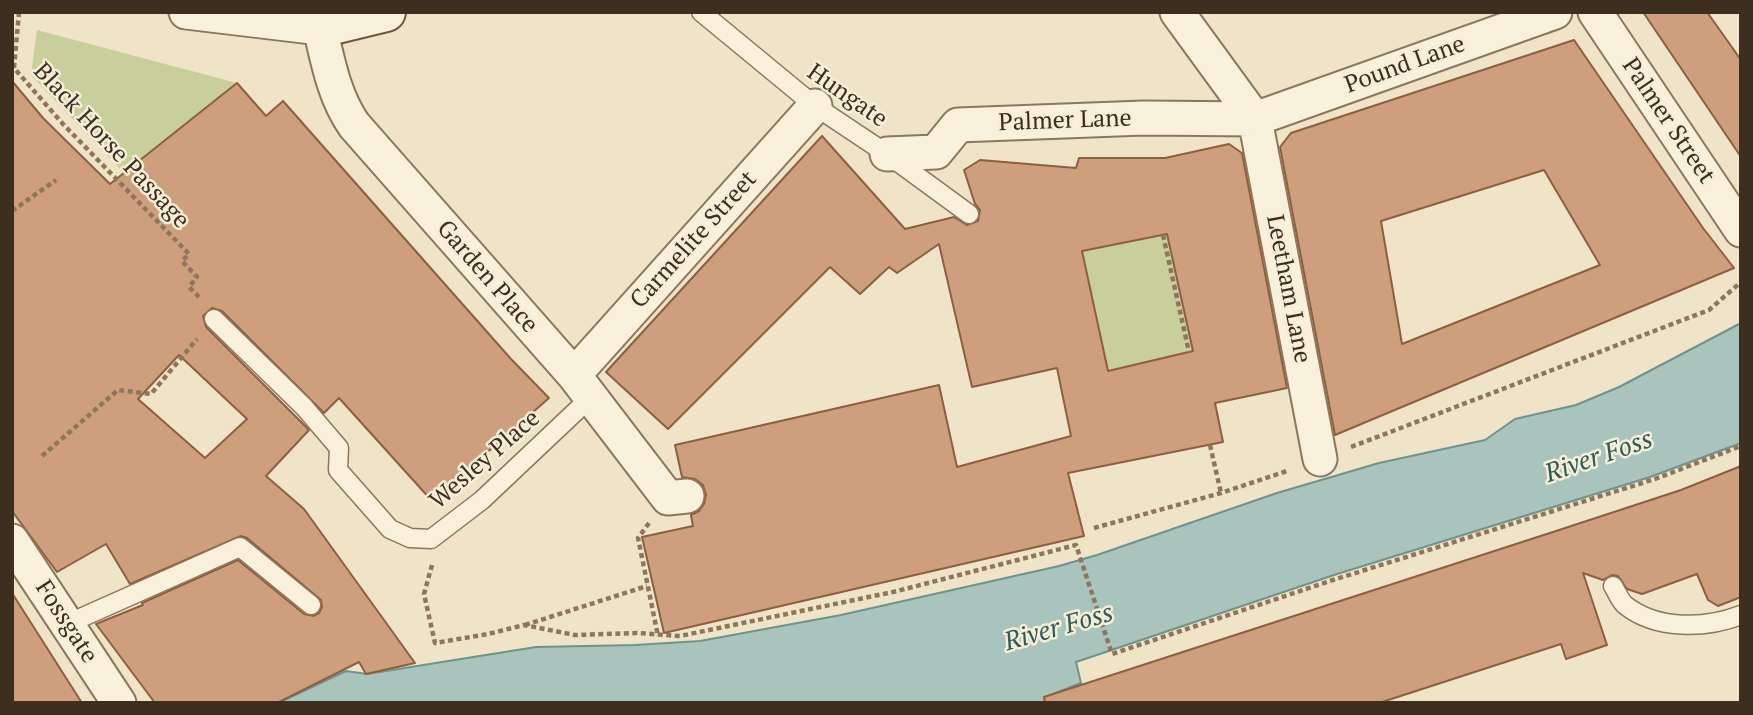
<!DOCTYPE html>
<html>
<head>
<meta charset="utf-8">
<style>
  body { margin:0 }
  #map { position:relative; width:1753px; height:715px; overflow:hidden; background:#f0e4c8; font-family:"PT Serif",serif }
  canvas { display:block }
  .frame { position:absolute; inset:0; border:14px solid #3d2e20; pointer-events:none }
</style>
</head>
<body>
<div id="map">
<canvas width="1753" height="715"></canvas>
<div class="frame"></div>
</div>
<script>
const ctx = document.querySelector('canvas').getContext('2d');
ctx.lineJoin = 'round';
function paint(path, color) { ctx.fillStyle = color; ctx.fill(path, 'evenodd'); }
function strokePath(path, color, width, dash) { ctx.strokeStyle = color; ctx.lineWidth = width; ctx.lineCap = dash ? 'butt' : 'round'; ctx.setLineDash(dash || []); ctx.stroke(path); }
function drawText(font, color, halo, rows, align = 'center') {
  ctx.font = font + ' "PT Serif",serif'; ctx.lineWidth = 5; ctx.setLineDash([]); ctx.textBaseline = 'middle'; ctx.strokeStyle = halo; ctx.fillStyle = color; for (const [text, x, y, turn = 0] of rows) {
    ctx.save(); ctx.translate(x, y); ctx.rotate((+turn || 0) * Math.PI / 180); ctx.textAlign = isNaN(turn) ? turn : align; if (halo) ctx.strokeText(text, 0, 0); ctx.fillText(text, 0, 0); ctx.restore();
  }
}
paint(new Path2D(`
  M37,30L237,83L124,173L31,75Z
  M1167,234L1193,351L1108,371L1082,251Z`), '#c9cf9b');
const water = new Path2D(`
  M1741,323V443L1650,477L1334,575L1076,662L1081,683L1053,694L1050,703H278L346,671L367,674L536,647L635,645L700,641L841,615L1059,566L1097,555L1277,493L1379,463L1485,440L1515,419L1576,405L1619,387Z`);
paint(water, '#a9c4bc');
strokePath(water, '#6f938a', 2);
const building = new Path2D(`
  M1643,12H1707L1741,60V157Z
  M1574,40L1703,228L1734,268L1335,435L1280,147L1291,133ZM1544,170L1600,265L1402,344L1381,221Z
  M12,81L43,118L110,184L237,83L266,116L283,101L511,359L549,398L432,501L339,398L324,413L222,311L212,308L203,316L206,327L309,430L266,476L304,509L415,663L366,674L359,662L277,703H155L96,624L143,605L142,603L238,560L304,614L314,616L319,613L322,607L321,600L247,538L241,536L130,584L106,544L57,572L12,511ZM179,355L247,419L205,458L138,399Z
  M822,136L905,229L954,217L967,225L978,221L980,210L975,204L964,170L980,160L1076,168L1079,158H1165L1229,144L1242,153L1287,388L1215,403L1223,442L1068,473L1084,536L664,633L642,537L693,526L691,515L699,511L704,504L706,495L703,485L695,479L682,477L675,445L939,385L957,467L1071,436L1057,368L972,387L939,244L897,273L889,267L860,294L830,267L668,429L606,372ZM1167,234L1193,351L1108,371L1082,251Z
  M1741,466V597L1718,606L1708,600L1697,574L1642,594L1627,589L1618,576L1612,575L1603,580L1583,573L1607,645L1566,659L1561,644L1379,703H1045L1044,697L1553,532L1681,490Z
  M12,593L82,703H12Z`);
paint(building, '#cf9f7d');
strokePath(building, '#8d5f41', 2);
const lane = new Path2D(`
  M701,12L815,106L887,154L969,214
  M214,319L304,407L339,448L338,470L390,529L410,538L431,539L482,500L591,397
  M1613,586C1617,592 1620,601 1625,605C1656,630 1705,629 1741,615
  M67,624L240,547L311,605`);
const street = new Path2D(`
  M186,12L320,28C328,62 334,96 354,125L574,375L668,498L687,496
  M1177,12L1255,119L1320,459
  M1595,12L1741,230
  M887,154L936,152L958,125L1144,118L1255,119L1555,12
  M574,375L815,106
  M12,541L119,703`);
const secondary = new Path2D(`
  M320,28L386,12`);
strokePath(lane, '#8d765c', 21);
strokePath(street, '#8d765c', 37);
strokePath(secondary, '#6f573f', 42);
strokePath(new Path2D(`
  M19,12L14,68L63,124L189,254L182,261L197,277L189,287L200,298
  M12,211L56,180
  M1163,235L1189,352
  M1210,445L1221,493
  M1351,447L1709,310L1741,282
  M42,456L118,390L151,394L197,339
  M649,523L638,538L658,636
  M1094,528L1221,493L1287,471
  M432,565L424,594L435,643L488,634L524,625L575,635L637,633L680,636L893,592L1076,545L1112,654L1333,580L1655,479L1741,446
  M525,625L647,586`), '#8d765c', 4.5, [5, 3.5]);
strokePath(lane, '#faf1dc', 18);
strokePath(street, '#faf1dc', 33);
strokePath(secondary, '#faf1dc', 38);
drawText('24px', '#3d2e20', '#f7eed8', [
  ["Pound Lane",1405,65,-20],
  ["Hungate",847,96,35],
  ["Palmer Lane",1065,121,-2],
  ["Palmer Street",1668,121,56],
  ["Black Horse Passage",111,146,47],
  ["Carmelite Street",694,240,-48],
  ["Garden Place",487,277,49],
  ["Leetham Lane",1288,289,79],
  ["Wesley Place",485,460,-41],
  ["Fossgate",66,622,57]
]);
drawText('italic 26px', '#2f5d5a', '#f7eed8', [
  ["River Foss",1599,457,-19],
  ["River Foss",1059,628,-16]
]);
</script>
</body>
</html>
